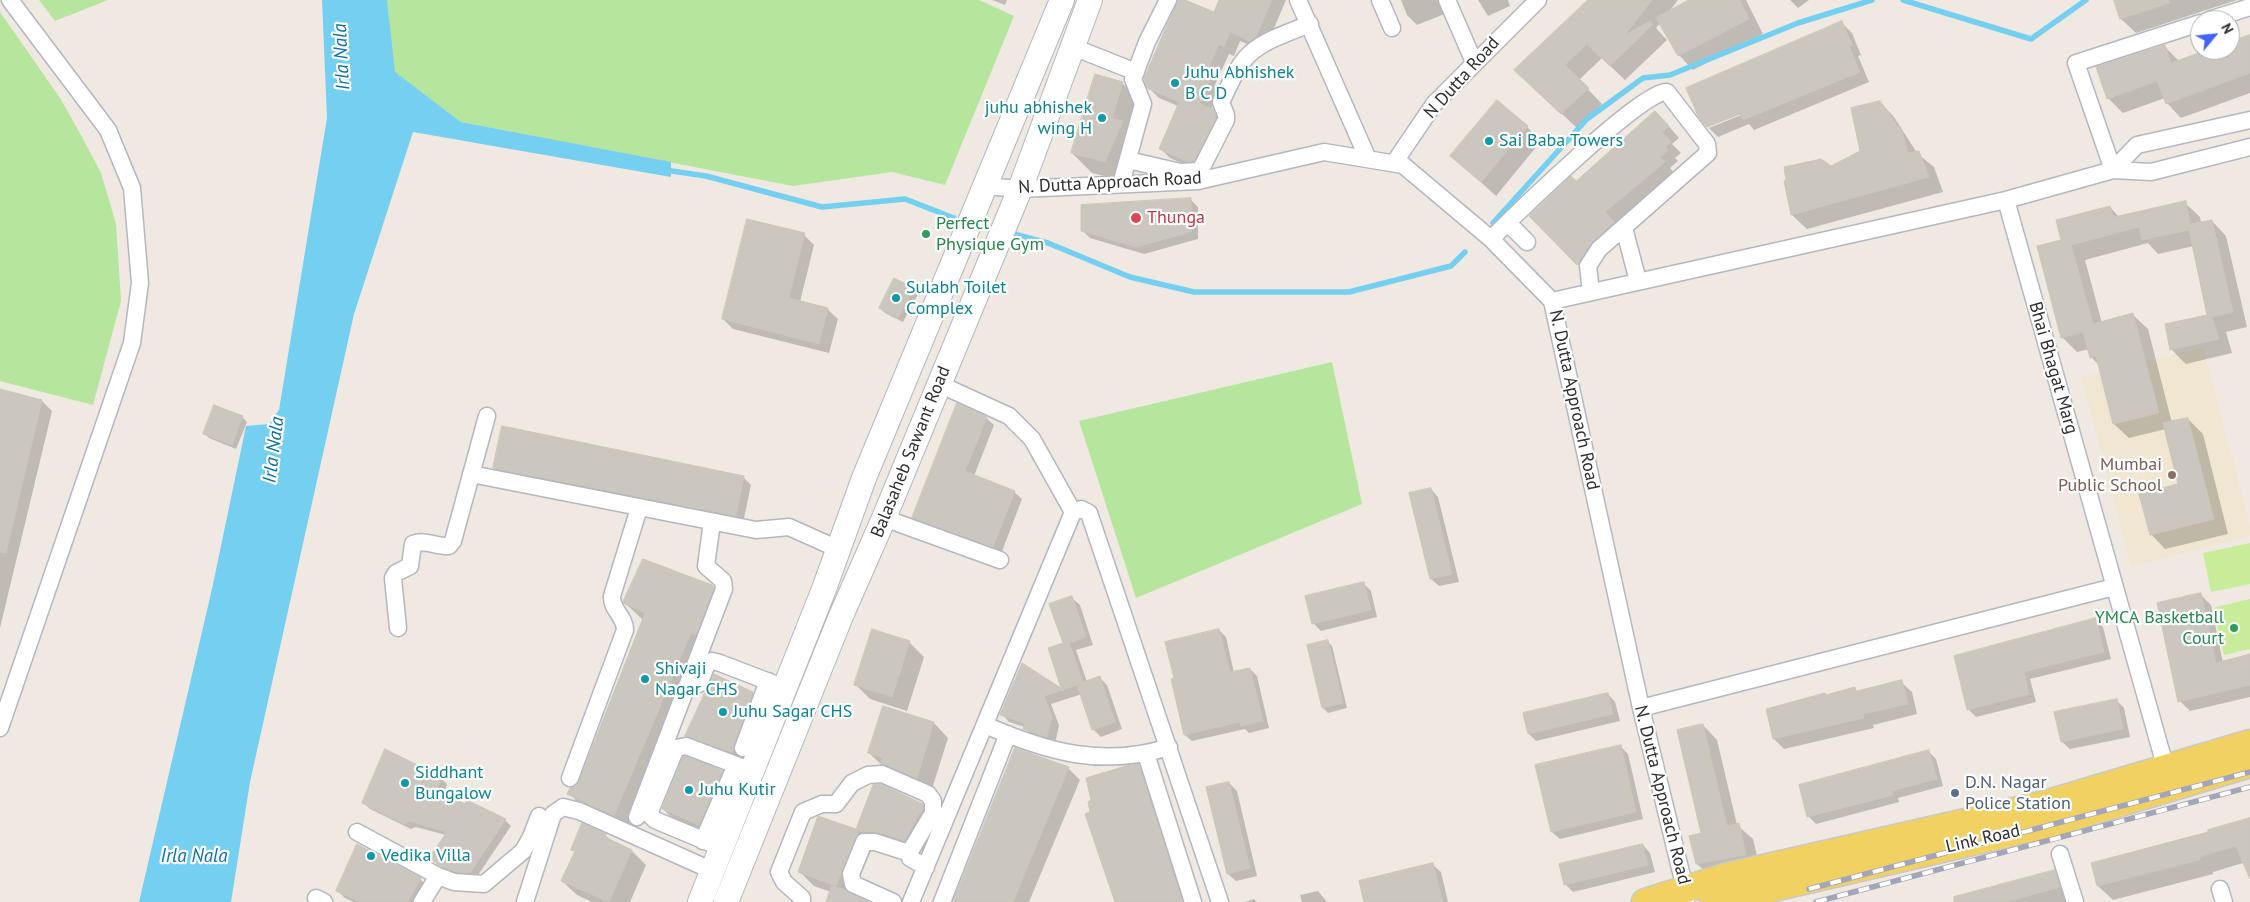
<!DOCTYPE html>
<html>
<head>
<meta charset="utf-8">
<style>
  body { margin:0 }
  #map { position:relative; width:2250px; height:902px; overflow:hidden; background:#efe9e1; font-family:"PT Sans",sans-serif }
  canvas { display:block }
  .north { position:absolute; left:2190px; top:10px; width:50px; height:50px; box-sizing:border-box; background:#fff; border:1px solid #ababab; border-radius:50%; rotate:62deg; font-size:14px; font-weight:700; line-height:20px; text-align:center; color:#2e2e2e }
  .north::after { content:''; display:block; margin:auto; width:18px; height:22px; background:#4264fb; clip-path:polygon(50% 0,100% 100%,50% 72%,0 100%) }
</style>
</head>
<body>
<div id="map">
<canvas width="2250" height="902"></canvas>
<div class="north">N</div>
</div>
<script>
const ctx = document.querySelector('canvas').getContext('2d');
ctx.lineJoin = 'round';
function paint(path, color) { ctx.fillStyle = color; ctx.fill(path, 'evenodd'); }
function strokePath(path, color, width, dash) { ctx.strokeStyle = color; ctx.lineWidth = width; ctx.lineCap = dash ? 'butt' : 'round'; ctx.setLineDash(dash || []); ctx.stroke(path); }
function drawText(font, color, halo, rows, align = 'center') {
  ctx.font = font + ' "PT Sans",sans-serif'; ctx.lineWidth = 4.5; ctx.setLineDash([]); ctx.textBaseline = 'middle'; ctx.strokeStyle = halo; ctx.fillStyle = color; for (const [text, x, y, turn = 0] of rows) {
    ctx.save(); ctx.translate(x, y); ctx.rotate((+turn || 0) * Math.PI / 180); ctx.textAlign = isNaN(turn) ? turn : align; if (halo) ctx.strokeText(text, 0, 0); ctx.fillText(text, 0, 0); ctx.restore();
  }
}
paint(new Path2D(`
  M2203,347L2250,526V536L2131,567L2082,378Z`), '#f0e6d1');
paint(new Path2D(`
  M39,0H108L55,21Z
  M387,0H979L1014,16L945,185L892,172L793,186L461,122L394,72Z
  M0,12L60,98L82,137L101,173L116,224L121,301L93,405L0,381Z
  M1332,362L1362,504L1136,598L1079,421Z`), '#b6e59e');
paint(new Path2D(`
  M2250,543V584L2211,592L2203,553Z
  M2250,599V649L2224,655L2213,608Z`), '#c9ec9a');
paint(new Path2D(`
  M322,0H387L395,72L461,122L671,162V177L413,132L354,314L250,782L231,902H139L212,589L246,426L269,424L279,410L327,118Z`), '#75cff0');
paint(new Path2D(`
  M992,0H1007L1005,5Z
  M1179,0L1215,14L1221,0H1286L1266,47L1261,50L1240,41L1234,56L1229,54L1214,87L1219,92L1211,110L1223,121L1200,171L1170,158L1160,148L1178,106L1159,98L1148,87Z
  M1401,0H1441L1447,13L1417,25L1407,15Z
  M1478,0H1508L1510,6L1488,16Z
  M1590,0H1678L1668,13L1692,0H1746L1763,34L1693,70L1679,55L1660,23L1656,28L1667,40L1625,80L1602,58L1579,80L1602,104L1577,128L1530,84Z
  M1790,0H1809L1798,8Z
  M2115,0H2237L2136,33L2121,19Z
  M1842,23L1852,33L1861,55L1858,56L1869,82L1754,130L1749,124L1718,137L1709,128L1746,113Z
  M2250,36V93L2181,118L2167,103L2165,98L2123,113L2108,98L2164,46L2179,61L2211,50H2230V43Z
  M1122,83L1142,103L1133,133L1142,142L1125,181L1092,173L1072,153Z
  M1880,102L1894,117L1917,153L1934,167L1943,192L1807,229L1792,215L1831,168L1862,152Z
  M1666,123L1679,138L1672,144L1681,153L1675,158L1678,161L1670,168L1675,174L1603,253L1588,275L1578,264L1576,183Z
  M1527,127L1541,141L1496,196L1452,156Z
  M1190,199L1198,207V239L1144,254L1090,238L1082,230Z
  M2185,203L2200,217L2201,223L2212,221L2226,236L2247,327L2226,332L2232,353L2186,364L2171,349L2208,316L2194,246L2158,254L2148,243L2085,260L2102,323L2133,315L2148,329L2172,423L2188,419L2203,434L2228,534L2165,549L2151,534L2180,485L2166,429L2129,438L2114,424L2100,366L2091,357L2089,349L2077,352L2062,337L2063,240L2110,207L2119,217Z
  M804,235L814,245L800,302L827,309L838,319L829,353L733,329L723,319Z
  M913,289L918,294L903,322L885,313L880,308Z
  M0,391L42,401L52,411L0,628Z
  M242,417L247,422L236,449L209,438L204,433Z
  M986,418L994,425L974,476L1014,492L1022,499L1001,554L921,525L914,517Z
  M495,468L743,477L751,485L743,523L502,475Z
  M1431,489L1438,497L1459,582L1439,586L1431,579L1411,494Z
  M1363,583L1371,591L1377,617L1321,631L1313,623Z
  M711,586L728,603L710,649L706,647L629,829L583,808L569,793L577,787L643,620L626,604Z
  M2201,595L2211,605L2223,663L2250,656V697L2190,711L2180,701Z
  M1072,598L1080,605L1093,645L1076,650L1087,682L1099,677L1107,685L1122,729L1101,737L1093,729L1082,694L1051,704L1059,725L1055,744L1032,736L1025,727L1009,722L1002,714L1022,664L1064,691L1050,649L1065,644Z
  M2095,620L2103,627L2111,659L2030,679L2036,702L1976,717L1968,709Z
  M1219,630L1226,637L1234,673L1250,669L1257,676L1269,728L1249,733L1245,729L1192,741L1185,735Z
  M1327,641L1332,646L1347,708L1328,713L1323,708L1308,646Z
  M909,642L924,657L907,711L870,699L856,685Z
  M1901,682L1912,692L1917,714L1873,725L1874,728L1784,749L1774,739L1827,696L1855,689L1858,692Z
  M752,693L767,708L746,766L702,751L687,736Z
  M1608,694L1615,702L1620,721L1536,741L1529,734Z
  M2116,700L2124,708L2130,737L2070,749L2062,742L2056,713Z
  M884,707L934,723L948,738L931,792L884,767L869,753Z
  M1703,725L1717,740L1737,825L1753,839L1760,869L1712,878L1697,864L1702,834Z
  M1620,746L1628,754L1643,819L1560,839L1552,832Z
  M1928,751L1936,759L1943,786L1898,798L1899,802L1816,824L1808,816Z
  M1138,765L1157,784L1194,902H1116L1091,813Z
  M1068,768L1080,780L1029,902H954Z
  M722,772L737,786L714,839L678,824L663,809Z
  M441,778L447,784L444,794L465,806L468,802L505,820L511,826L476,878H463L450,873L431,858L446,835L416,827L411,829L370,809L364,803Z
  M1229,783L1237,791L1257,876L1236,881L1228,874Z
  M921,803L936,818L932,831L919,855L873,846L852,896L865,902H827L831,892L814,886L799,871L857,831Z
  M2250,819V878L2243,863L2213,872V874L2113,900L2098,886L2210,833Z
  M605,835L613,842L632,851L646,865L630,902H592L577,895L562,881L576,852L573,849Z
  M1643,845L1650,853L1655,872L1573,892L1565,884Z
  M1433,865L1441,872L1448,902H1365Z
  M2054,872L2069,886L2073,902H1966Z
  M420,879L428,887L420,902H354L345,898L338,891Z
  M1318,891L1327,902H1302L1300,895Z
  M1254,899L1257,902H1245Z`), '#0003');
strokePath(new Path2D(`
  M1903,0L2031,39L2086,0
  M665,170L706,176L822,207L905,199L954,218
  M1493,223L1587,119L1643,78L1670,75L1798,23L1872,0
  M1010,233L1048,243L1130,277L1194,292H1349L1451,266L1465,252`), '#75cff0', 5.5);
const building = new Path2D(`
  M1178,0H1185L1214,12L1219,0H1272L1256,37L1250,41L1230,32L1224,47L1219,44L1204,78L1210,81L1200,104L1213,109L1216,118L1194,161L1189,162L1159,149L1179,102L1147,88L1144,79Z
  M1588,0H1652L1625,35L1650,21L1653,24L1610,66L1587,44L1565,65L1589,88L1561,114L1514,70Z
  M1689,0H1740L1749,19L1678,56L1656,18Z
  M2114,0H2169L2170,3L2120,19Z
  M1842,21L1852,45L1849,46L1860,72L1743,120L1740,114L1707,127L1698,116L1686,88Z
  M2250,35V73L2166,104L2157,81L2107,99L2096,67L2165,45L2171,63L2207,50H2230V42Z
  M1095,74L1123,82L1112,118L1123,121L1105,162L1071,153Z
  M1497,100L1528,126L1481,182L1450,156Z
  M1880,101L1902,132L1908,153L1919,151L1929,177L1791,215L1784,181L1786,180L1784,167L1821,159L1831,166L1860,151L1851,108Z
  M1655,111L1669,126L1662,132L1671,142L1665,147L1668,150L1660,157L1665,162L1605,212L1614,222L1592,242L1577,265L1529,216L1571,176L1576,181Z
  M1191,198V232L1136,247L1081,231V205Z
  M2186,201L2190,224L2212,220L2233,312L2212,317L2219,339L2170,350L2165,324L2207,315L2189,230L2142,240L2139,227L2071,245L2093,324L2133,313L2159,413L2113,424L2096,356L2090,358L2083,332L2061,338L2037,246L2061,240L2056,220L2110,206L2113,217Z
  M747,219L805,233L789,298L828,308L819,344L722,319Z
  M894,278L914,288L898,318L879,308Z
  M0,389L42,400L6,553L0,552Z
  M957,403L987,417L965,471L1015,491L993,547L912,518Z
  M214,405L243,416L232,445L203,434Z
  M2188,418L2214,519L2150,535L2139,494L2178,484L2163,423Z
  M502,426L744,476L736,516L493,468Z
  M1431,488L1452,574L1430,579L1409,493Z
  M643,559L712,585L714,588L696,635L691,633L614,816L567,794L570,788L576,786L579,781L645,613L625,604L623,602Z
  M1364,582L1371,610L1312,624L1305,596Z
  M2201,593L2216,663L2250,654V685L2178,702L2157,603Z
  M1072,596L1086,637L1069,643L1083,682L1100,676L1115,722L1092,730L1077,685L1044,696L1052,716L1047,737L1023,729L1025,723L1000,715L1022,663L1061,688L1048,648L1063,643L1049,604Z
  M2096,618L2104,652L2024,672L2029,694L1967,710L1954,656Z
  M872,629L910,641L892,697L854,685Z
  M1219,629L1230,672L1250,668L1263,721L1241,726L1240,722L1184,735L1171,679L1174,678L1165,642Z
  M1328,640L1343,703L1322,708L1307,645Z
  M714,674L753,692L732,753L685,736Z
  M1902,680L1908,704L1863,714L1864,718L1773,739L1766,709L1825,693L1826,695L1855,687L1856,691Z
  M1608,693L1613,714L1528,734L1523,713Z
  M2117,699L2123,729L2061,742L2054,712Z
  M883,706L934,722L917,778L880,764L883,758L868,753Z
  M1703,724L1727,826L1739,823L1746,855L1696,864L1689,836L1701,833L1677,730Z
  M1621,745L1636,812L1551,832L1535,765Z
  M1015,748L1069,767L1013,902H953Z
  M385,749L442,777L438,789L465,804L467,800L506,819L470,873L456,872L442,867L429,858L447,832L409,821L404,824L362,803Z
  M1929,750L1937,779L1892,791L1893,795L1807,817L1799,785Z
  M685,756L723,771L699,825L662,809L683,757Z
  M1139,764L1183,902H1115L1085,814L1090,812L1088,802L1091,800L1086,778L1126,766Z
  M1229,782L1250,868L1227,874L1206,787Z
  M880,784L923,804V810L917,817L905,841L878,832L858,831L836,886L798,872L818,816L856,829L873,785Z
  M2250,818V879L2236,846L2199,857L2200,860L2097,886L2091,863L2208,832V830Z
  M582,823L606,834L605,837L632,850L609,902L561,881L575,851L571,850Z
  M357,844L421,878L408,902H360L336,891Z
  M1643,844L1648,865L1564,885L1559,864Z
  M1433,863L1443,902H1364L1359,881Z
  M2055,870L2060,887L2006,902H1954V897Z
  M832,886L847,891L869,902H826Z`);
paint(building, '#cbc7bf');
strokePath(building, '#cbc5ba', 1);
const street = new Path2D(`
  M1298,0L1368,159
  M1380,0L1392,28
  M1447,0L1474,62
  M2209,20L2250,7
  M1073,47L1136,72
  M1128,160L1180,172L1200,171L1226,120V115L1221,102C1228,89 1234,72 1244,60C1259,41 1288,33 1310,24
  M1394,163L1434,104L1538,0
  M2113,170L2076,63L2200,23
  M2113,170L2151,172L2250,147
  M1121,184L1143,104L1133,79L1147,42L1168,0
  M985,186L1020,189L1198,181L1324,152L1403,165L1491,239L1552,301L1641,708L1687,897
  M1508,223L1527,242
  M1624,228L1638,281
  M1491,239C1513,217 1645,88 1667,92L1707,144L1708,153L1599,249L1588,266L1591,292
  M1552,301L2006,200
  M939,384L1009,416L1032,439L1073,512
  M471,474L756,530L789,527L838,549
  M884,518L1000,560
  M398,628L393,578L396,573L410,566L413,544C425,539 437,547 449,546L453,541L487,416
  M699,684L707,664L712,661L720,663L785,688
  M1641,708L2114,587
  M985,725C1047,752 1103,768 1169,747
  M0,728L132,343L140,283L132,188L108,130L10,0
  M743,748L768,681
  M1146,754L1193,902
  M2168,776L2006,200L2113,170L2137,145L2250,120
  M570,778L625,630C625,616 611,610 612,596L639,508
  M637,817L724,589L723,581L706,566L712,522
  M357,832L438,876
  M703,841L736,765
  M722,848L655,820L650,815L651,809L676,748L686,746L752,771
  M2060,854L2075,902
  M2220,889L2224,902
  M316,898L324,902
  M422,902L438,876L454,882L484,884L523,851L531,837L539,816
  M525,902L553,814L563,807L579,811L713,871
  M802,902V898L784,882L779,872L803,812L822,804H836L852,783L868,775L882,774L928,794L933,801V813L909,853L910,858L926,867
  M893,902L853,884L851,874L864,842H875L909,853
  M911,902L1073,512L1081,509L1089,513L1220,902
  M942,902L1008,734`);
const secondary = new Path2D(`
  M700,902L824,589L864,478L1062,0
  M726,902L841,616L884,518L1020,189L1090,0`);
const primary = new Path2D(`
  M1645,902L1724,877L2045,804L2250,743
  M1713,902L2050,824L2250,764`);
strokePath(street, '#b4b7c1', 19);
strokePath(secondary, '#b4b7c1', 26);
strokePath(primary, '#c9c9c9', 29);
strokePath(street, '#fff', 16);
strokePath(secondary, '#fff', 24);
strokePath(primary, '#f2d163', 26);
const rail = new Path2D(`
  M1809,889L2250,772
  M1816,902L2250,787`);
strokePath(rail, '#a3a6b8', 5.5);
strokePath(rail, '#fff', 4, [11]);
for (const [x, y, r, color] of [
  [1175,83,5,"#0f9aa8"],
  [1102,118,5,"#0f9aa8"],
  [1489,141,5,"#0f9aa8"],
  [1136,218,6,"#e0444e"],
  [926,234,5,"#2e9e5b"],
  [896,298,5,"#0f9aa8"],
  [2172,475,5,"#8d6e63"],
  [2234,628,5,"#2e9e5b"],
  [645,679,5,"#0f9aa8"],
  [723,712,5,"#0f9aa8"],
  [405,783,5,"#0f9aa8"],
  [689,790,5,"#0f9aa8"],
  [1955,793,5,"#5c6f8a"],
  [371,856,5,"#0f9aa8"]
]) { const dot = new Path2D(); dot.arc(x, y, r, 0, 2 * Math.PI); ctx.fillStyle = color; ctx.fill(dot); strokePath(dot, '#fff', 2); }
drawText('18px', '#0d838f', '#fff', [
  ["Juhu Abhishek",1185,73],
  ["B C D",1185,94],
  ["juhu abhishek",1092,108,"right"],
  ["wing H",1092,129,"right"],
  ["Sai Baba Towers",1499,141],
  ["Sulabh Toilet",906,288],
  ["Complex",906,309],
  ["Shivaji",655,669],
  ["Nagar CHS",655,690],
  ["Juhu Sagar CHS",733,712],
  ["Siddhant",415,773],
  ["Bungalow",415,794],
  ["Juhu Kutir",699,790],
  ["Vedika Villa",381,856]
], 'left');
drawText('18px', '#2e2e2e', '#fff', [
  ["N Dutta Road",1462,78,-48],
  ["N. Dutta Approach Road",1110,183,-3],
  ["Bhai Bhagat Marg",2053,368,74],
  ["N. Dutta Approach Road",1574,400,78],
  ["Balasaheb Sawant Road",911,452,-68],
  ["N. Dutta Approach Road",1662,795,76],
  ["Link Road",1983,839,-13]
]);
drawText('18px', '#be3a42', '#fff', [
  ["Thunga",1147,218]
], 'left');
drawText('18px', '#27864d', '#fff', [
  ["Perfect",936,224],
  ["Physique Gym",936,245],
  ["YMCA Basketball",2224,618,"right"],
  ["Court",2224,639,"right"]
], 'left');
drawText('18px', '#785e54', '#fff', [
  ["Mumbai",2162,465],
  ["Public School",2162,486]
], 'right');
drawText('18px', '#4e5e75', '#fff', [
  ["D.N. Nagar",1965,783],
  ["Police Station",1965,804]
], 'left');
drawText('italic 19px', '#0d6fa3', '#fff', [
  ["Irla Nala",342,57,-93],
  ["Irla Nala",274,450,-83],
  ["Irla Nala",194,857]
]);
</script>
</body>
</html>
